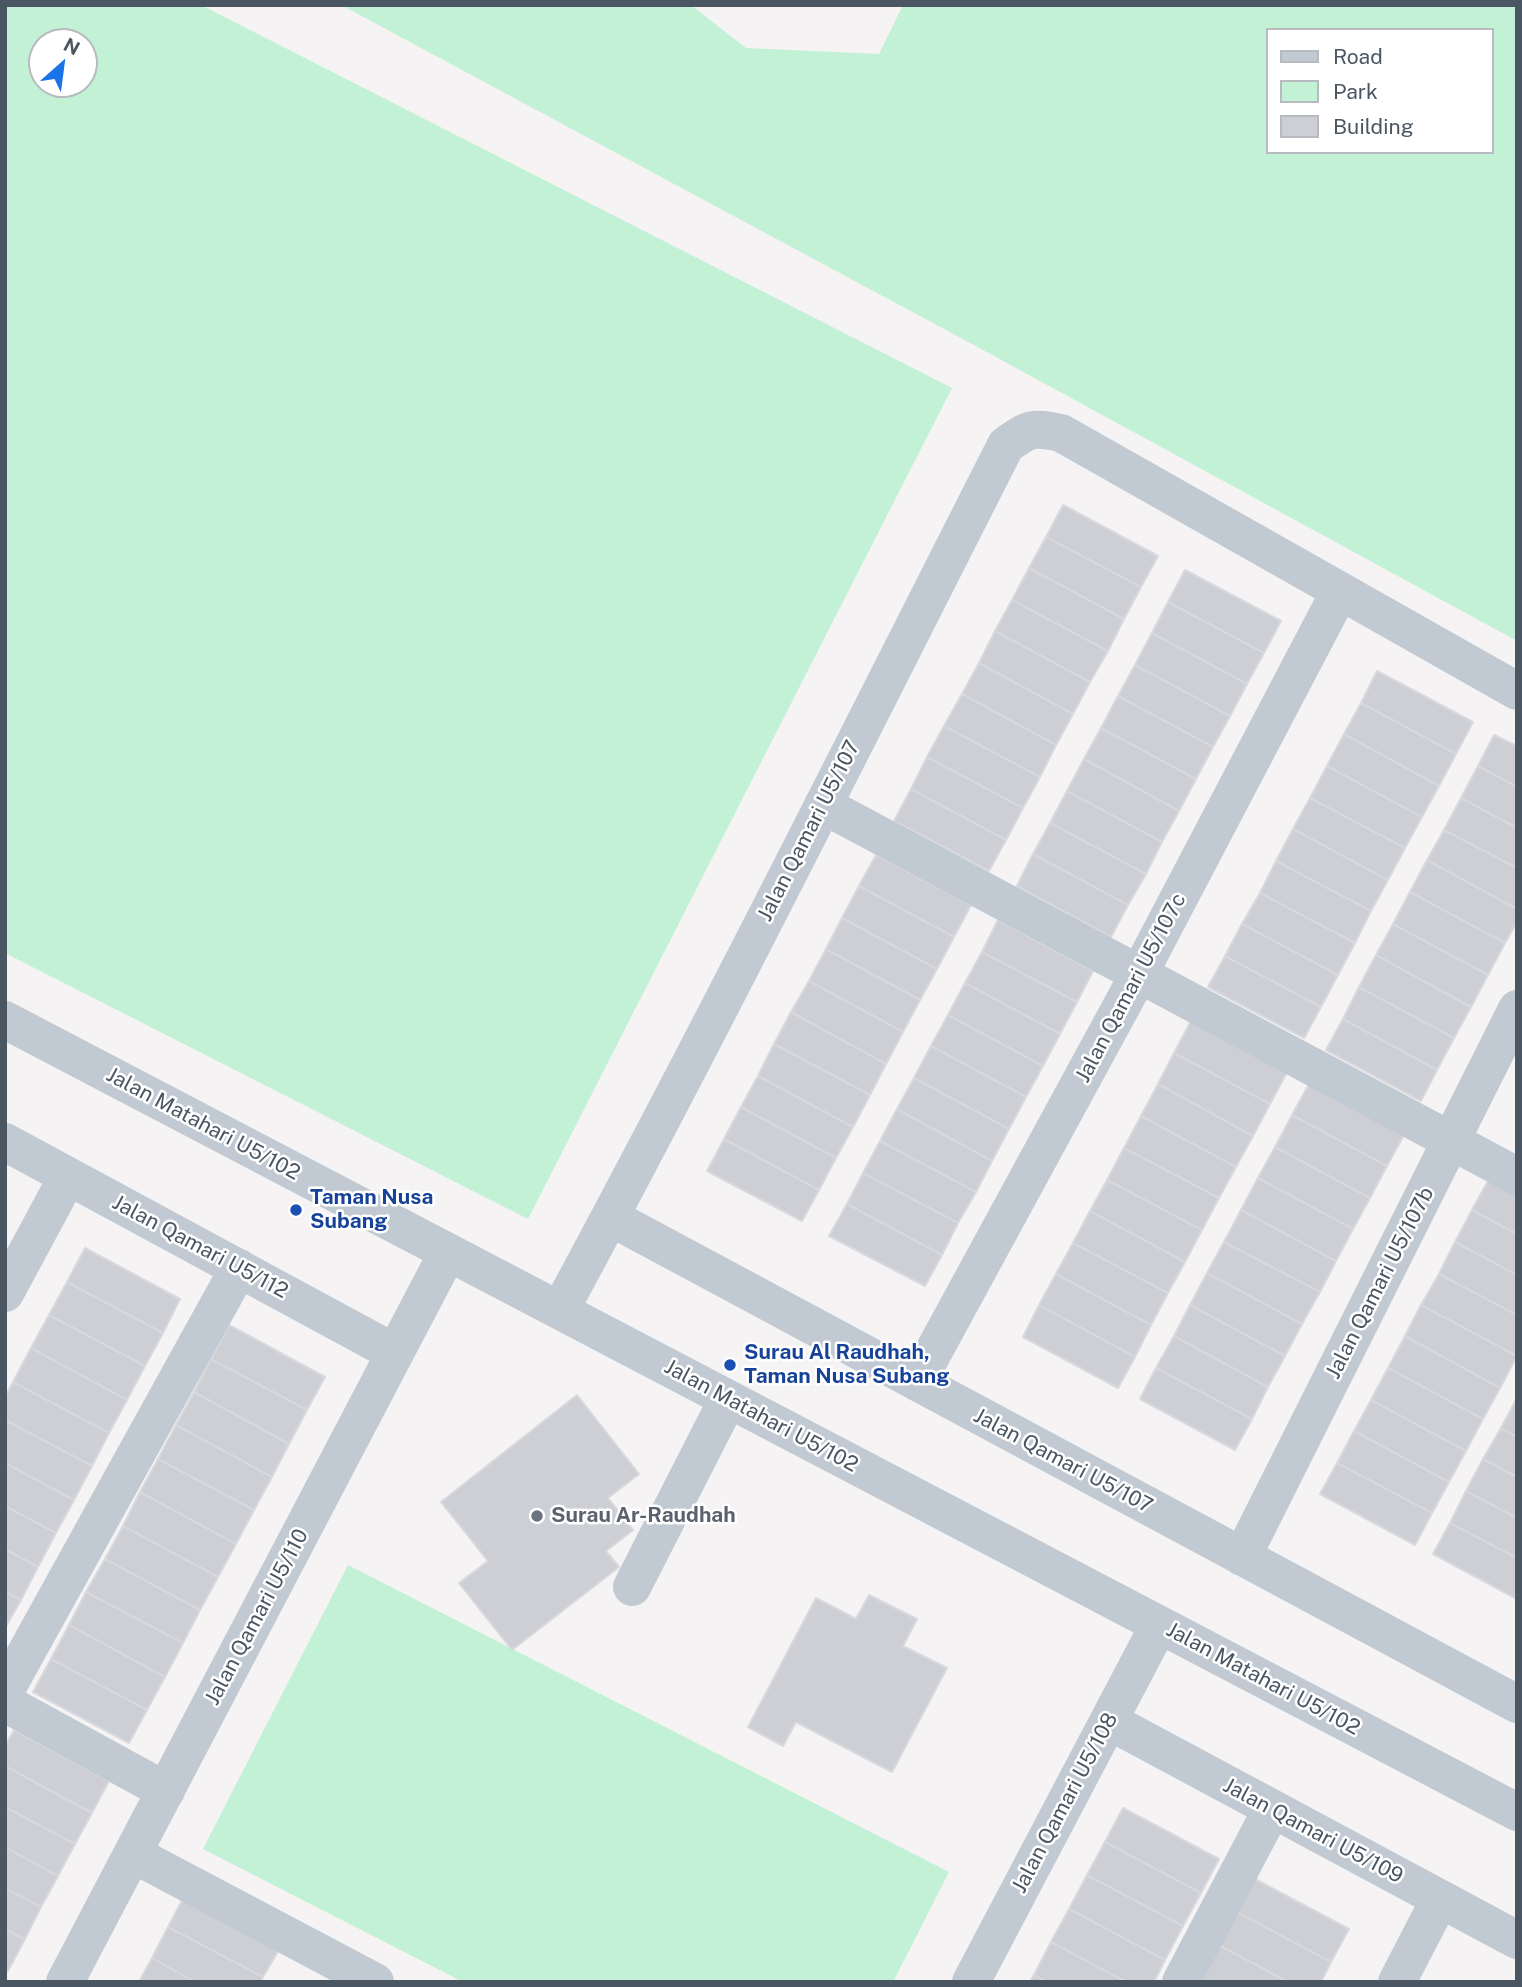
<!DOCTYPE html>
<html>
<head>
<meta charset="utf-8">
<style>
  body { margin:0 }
  #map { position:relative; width:1522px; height:1987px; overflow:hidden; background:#f5f3f3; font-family:"Public Sans",sans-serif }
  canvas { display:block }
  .frame { position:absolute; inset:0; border:7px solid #4a5661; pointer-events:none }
  .legend { position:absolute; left:1266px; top:28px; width:228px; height:126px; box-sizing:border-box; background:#fff; border:2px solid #b7bbc0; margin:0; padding:9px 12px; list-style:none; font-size:21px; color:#4a5661 }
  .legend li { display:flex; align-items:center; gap:14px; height:35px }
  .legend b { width:35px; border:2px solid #b7bbc0 }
  .north { position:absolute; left:28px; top:28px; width:70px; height:70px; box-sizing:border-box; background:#fff; border:2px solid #b7bbc0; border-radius:50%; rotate:28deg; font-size:19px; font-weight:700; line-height:28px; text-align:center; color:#4a5661 }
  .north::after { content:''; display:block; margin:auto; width:24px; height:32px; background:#1a73e8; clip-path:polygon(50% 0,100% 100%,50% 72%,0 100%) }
</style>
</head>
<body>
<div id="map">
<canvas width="1522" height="1987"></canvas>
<div class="frame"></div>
<ul class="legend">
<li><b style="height:9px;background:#c1cad2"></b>Road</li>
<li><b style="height:19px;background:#c3f1d5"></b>Park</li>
<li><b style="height:19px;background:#cdcfd5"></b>Building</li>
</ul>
<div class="north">N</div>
</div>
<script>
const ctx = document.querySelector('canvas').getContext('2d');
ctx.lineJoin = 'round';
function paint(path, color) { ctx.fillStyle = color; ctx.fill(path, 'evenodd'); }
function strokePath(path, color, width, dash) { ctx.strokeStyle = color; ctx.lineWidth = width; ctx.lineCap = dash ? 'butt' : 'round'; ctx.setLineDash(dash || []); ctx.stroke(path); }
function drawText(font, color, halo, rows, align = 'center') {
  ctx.font = font + ' "Public Sans",sans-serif'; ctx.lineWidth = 5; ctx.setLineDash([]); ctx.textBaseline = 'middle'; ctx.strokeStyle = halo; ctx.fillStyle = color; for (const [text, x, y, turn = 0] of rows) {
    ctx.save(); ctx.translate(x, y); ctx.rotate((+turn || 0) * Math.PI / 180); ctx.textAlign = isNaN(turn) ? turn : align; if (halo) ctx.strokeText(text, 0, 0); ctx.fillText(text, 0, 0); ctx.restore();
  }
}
paint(new Path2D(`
  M5,5H201L952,388L528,1219L5,953ZM42,42H84V84H42Z
  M341,5H691L746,48L879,54L903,5H1517V641L972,344ZM1268,30H1492V152H1268Z
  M348,1565L949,1872L893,1982H463L203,1849Z`), '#c3f1d5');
const building = new Path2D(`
  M1063,505L1158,556L1141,587L1046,537Z
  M1046,537L1141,587L1124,619L1029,568Z
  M1029,568L1124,619L1108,651L1012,600Z
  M1185,570L1281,621L1264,653L1168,602Z
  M1012,600L1108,651L1090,682L995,631Z
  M1168,602L1264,653L1247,684L1152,633Z
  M995,631L1090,682L1073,714L979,663Z
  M1152,633L1247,684L1230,716L1135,665Z
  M979,663L1073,714L1056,745L962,694Z
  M1135,665L1230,716L1213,747L1118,696Z
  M1377,671L1473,722L1456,754L1361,703Z
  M962,694L1056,745L1040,777L944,726Z
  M1118,696L1213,747L1196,779L1101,728Z
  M1361,703L1456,754L1439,786L1344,734Z
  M944,726L1040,777L1023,808L927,757Z
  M1101,728L1196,779L1179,811L1084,759Z
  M1344,734L1439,786L1422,817L1327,766Z
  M1494,735L1517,746V787L1478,766Z
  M927,757L1023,808L1006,840L911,789Z
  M1084,759L1179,811L1162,842L1067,791Z
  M1327,766L1422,817L1405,848L1310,798Z
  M1478,766L1517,787V828L1461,798Z
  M911,789L1006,840L989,871L894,821Z
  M1067,791L1162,842L1146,874L1050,823Z
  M1310,798L1405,848L1388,880L1293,829Z
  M1461,798L1517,828V868L1444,830Z
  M1050,823L1146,874L1128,905L1033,854Z
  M1293,829L1388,880L1371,911L1276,861Z
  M1444,830L1517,868V909L1427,860Z
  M1033,854L1128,905L1111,937L1017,886Z
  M876,855L971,905L954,937L859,886Z
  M1427,860L1517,909V922L1505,943L1410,892Z
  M1276,861L1371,911L1355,943L1260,893Z
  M859,886L954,937L937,969L842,918Z
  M1410,892L1505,943L1488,975L1393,924Z
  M1260,893L1355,943L1338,975L1242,924Z
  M842,918L937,969L920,1000L826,949Z
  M998,920L1093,971L1077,1002L982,952Z
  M1242,924L1338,975L1321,1007L1225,956Z
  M1393,924L1488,975L1471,1007L1376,955Z
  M826,949L920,1000L903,1032L809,981Z
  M982,952L1077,1002L1060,1034L965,983Z
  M1376,955L1471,1007L1454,1038L1359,987Z
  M1225,956L1321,1007L1304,1038L1208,987Z
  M809,981L903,1032L886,1064L791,1012Z
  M965,983L1060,1034L1043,1066L948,1015Z
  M1359,987L1454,1038L1437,1070L1343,1019Z
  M791,1012L886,1064L870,1095L774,1044Z
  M948,1015L1043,1066L1026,1097L931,1046Z
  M1343,1019L1437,1070L1421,1101L1326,1050Z
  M1191,1021L1287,1072L1270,1104L1174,1053Z
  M774,1044L870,1095L853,1127L758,1076Z
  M931,1046L1026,1097L1009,1129L914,1078Z
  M1174,1053L1270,1104L1253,1136L1158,1084Z
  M758,1076L853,1127L836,1158L741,1107Z
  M914,1078L1009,1129L992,1161L897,1109Z
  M1158,1084L1253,1136L1236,1167L1141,1116Z
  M1309,1084L1404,1135L1387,1166L1292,1115Z
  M741,1107L836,1158L819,1190L724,1139Z
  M897,1109L992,1161L976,1192L880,1141Z
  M1292,1115L1387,1166L1370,1198L1275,1147Z
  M1141,1116L1236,1167L1219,1198L1124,1148Z
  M724,1139L819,1190L802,1221L707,1171Z
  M880,1141L976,1192L958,1223L863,1173Z
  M1275,1147L1370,1198L1353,1229L1258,1178Z
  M1124,1148L1219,1198L1202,1230L1107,1180Z
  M863,1173L958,1223L942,1255L847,1204Z
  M1258,1178L1353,1229L1336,1261L1241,1210Z
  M1489,1179L1517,1193V1234L1472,1210Z
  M1107,1180L1202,1230L1185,1262L1090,1211Z
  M847,1204L942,1255L925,1286L829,1236Z
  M1241,1210L1336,1261L1320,1292L1224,1242Z
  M1472,1210L1517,1234V1275L1455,1242Z
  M1090,1211L1185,1262L1168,1293L1073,1243Z
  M1224,1242L1320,1292L1302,1324L1207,1273Z
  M1455,1242L1517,1275V1315L1439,1274Z
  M1073,1243L1168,1293L1151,1325L1056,1274Z
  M85,1248L180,1299L163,1333L67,1282Z
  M1207,1273L1302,1324L1285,1356L1190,1305Z
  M1056,1274L1151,1325L1135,1357L1039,1305Z
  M1439,1274L1517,1315V1356L1421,1305Z
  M67,1282L163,1333L145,1366L49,1315Z
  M1039,1305L1135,1357L1118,1388L1023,1337Z
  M1190,1305L1285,1356L1268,1387L1174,1336Z
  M1421,1305L1517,1356L1500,1388L1405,1336Z
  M49,1315L145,1366L127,1400L31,1348Z
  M229,1325L325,1377L307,1410L211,1359Z
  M1174,1336L1268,1387L1252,1419L1156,1368Z
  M1405,1336L1500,1388L1483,1419L1388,1368Z
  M31,1348L127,1400L109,1433L13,1382Z
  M211,1359L307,1410L289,1444L194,1392Z
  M1156,1368L1252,1419L1235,1450L1140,1399Z
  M1388,1368L1483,1419L1466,1451L1371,1400Z
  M13,1382L109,1433L92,1466L5,1420V1397Z
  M194,1392L289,1444L272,1477L176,1425Z
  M577,1395L639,1474L608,1498L633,1530L606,1551L619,1567L512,1650L459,1583L488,1561L441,1502Z
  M1517,1398V1437L1501,1428Z
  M1371,1400L1466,1451L1449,1482L1354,1431Z
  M5,1420L92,1466L74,1500L5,1463Z
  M176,1425L272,1477L254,1510L158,1459Z
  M1501,1428L1517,1437V1477L1483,1459Z
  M1354,1431L1449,1482L1432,1513L1337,1463Z
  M158,1459L254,1510L236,1544L140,1492Z
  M1483,1459L1517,1477V1518L1466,1491Z
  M5,1463L74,1500L56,1533L5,1506Z
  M1337,1463L1432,1513L1415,1545L1320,1494Z
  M1466,1491L1517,1518V1558L1450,1523Z
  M140,1492L236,1544L218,1577L123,1526Z
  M5,1506L56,1533L38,1567L5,1549Z
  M1450,1523L1517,1558V1599L1433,1554Z
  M123,1526L218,1577L200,1610L105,1559Z
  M5,1549L38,1567L21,1600L5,1592Z
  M105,1559L200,1610L183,1643L86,1592Z
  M5,1592L21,1600L5,1628Z
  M86,1592L183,1643L165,1677L69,1625Z
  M869,1595L917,1619L903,1646L947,1668L892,1772L796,1722L783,1746L748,1727L816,1598L856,1619Z
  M69,1625L165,1677L147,1710L51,1659Z
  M51,1659L147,1710L129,1743L33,1692Z
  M14,1730L109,1781L92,1813L5,1766V1746Z
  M5,1766L92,1813L75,1844L5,1807Z
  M5,1807L75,1844L58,1876L5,1847Z
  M1123,1808L1219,1859L1201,1893L1105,1842Z
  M1105,1842L1201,1893L1183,1926L1087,1875Z
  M5,1847L58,1876L41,1907L5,1888Z
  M1087,1875L1183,1926L1165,1960L1069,1909Z
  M1253,1878L1349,1929L1331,1962L1235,1911Z
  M5,1888L41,1907L25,1939L5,1929Z
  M185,1895L281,1946L263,1977L168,1927Z
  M1069,1909L1165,1960L1154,1982H1126L1051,1942Z
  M1235,1911L1331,1962L1321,1982H1288L1217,1944Z
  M168,1927L263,1977L261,1982H195L152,1958Z
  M5,1929L25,1939L8,1971L5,1969Z
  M1051,1942L1126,1982H1046L1034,1975Z
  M1217,1944L1288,1982H1207L1199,1978Z
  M152,1958L195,1982H139Z
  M1034,1975L1046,1982H1030Z`);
paint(building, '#cdcfd5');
strokePath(building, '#d7d9de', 2);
strokePath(new Path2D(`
  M823,805L1517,1176
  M5,1020L1517,1812
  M5,1142L395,1353
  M610,1217L1517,1704
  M5,1293L68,1176
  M560,1310C714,1025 859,734 1006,445C1030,428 1032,427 1061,433L1517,691
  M917,1382L1139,974L1340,591
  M1242,1557L1517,1009
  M632,1587L728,1399
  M5,1691L239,1268
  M5,1703L166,1791
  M1109,1721L1517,1940
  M133,1854L375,1982
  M65,1982L448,1252
  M971,1982L1159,1625
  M1181,1982L1272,1809
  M1397,1982L1440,1899`), '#c1cad2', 38);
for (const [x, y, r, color] of [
  [296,1210,7,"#1a4fb4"],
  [730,1365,7,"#1a4fb4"],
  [537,1516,7,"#6b7280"]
]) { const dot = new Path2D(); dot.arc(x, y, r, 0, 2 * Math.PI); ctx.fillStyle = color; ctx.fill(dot); strokePath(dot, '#fff', 2.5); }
drawText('21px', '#4a5661', '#fff', [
  ["Jalan Qamari U5/107",809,831,-63],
  ["Jalan Qamari U5/107c",1131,988,-62],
  ["Jalan Matahari U5/102",203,1124,28],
  ["Jalan Qamari U5/112",200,1247,28],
  ["Jalan Qamari U5/107b",1380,1283,-63],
  ["Jalan Matahari U5/102",761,1416,28],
  ["Jalan Qamari U5/107",1063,1461,28],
  ["Jalan Qamari U5/110",257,1617,-62],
  ["Jalan Matahari U5/102",1263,1679,28],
  ["Jalan Qamari U5/108",1065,1803,-62],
  ["Jalan Qamari U5/109",1313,1831,28]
]);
drawText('bold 21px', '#164399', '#fff', [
  ["Taman Nusa",310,1198],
  ["Subang",310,1222],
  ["Surau Al Raudhah,",744,1353],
  ["Taman Nusa Subang",744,1377]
], 'left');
drawText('bold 21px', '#5b616d', '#fff', [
  ["Surau Ar-Raudhah",551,1516]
], 'left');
</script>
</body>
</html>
